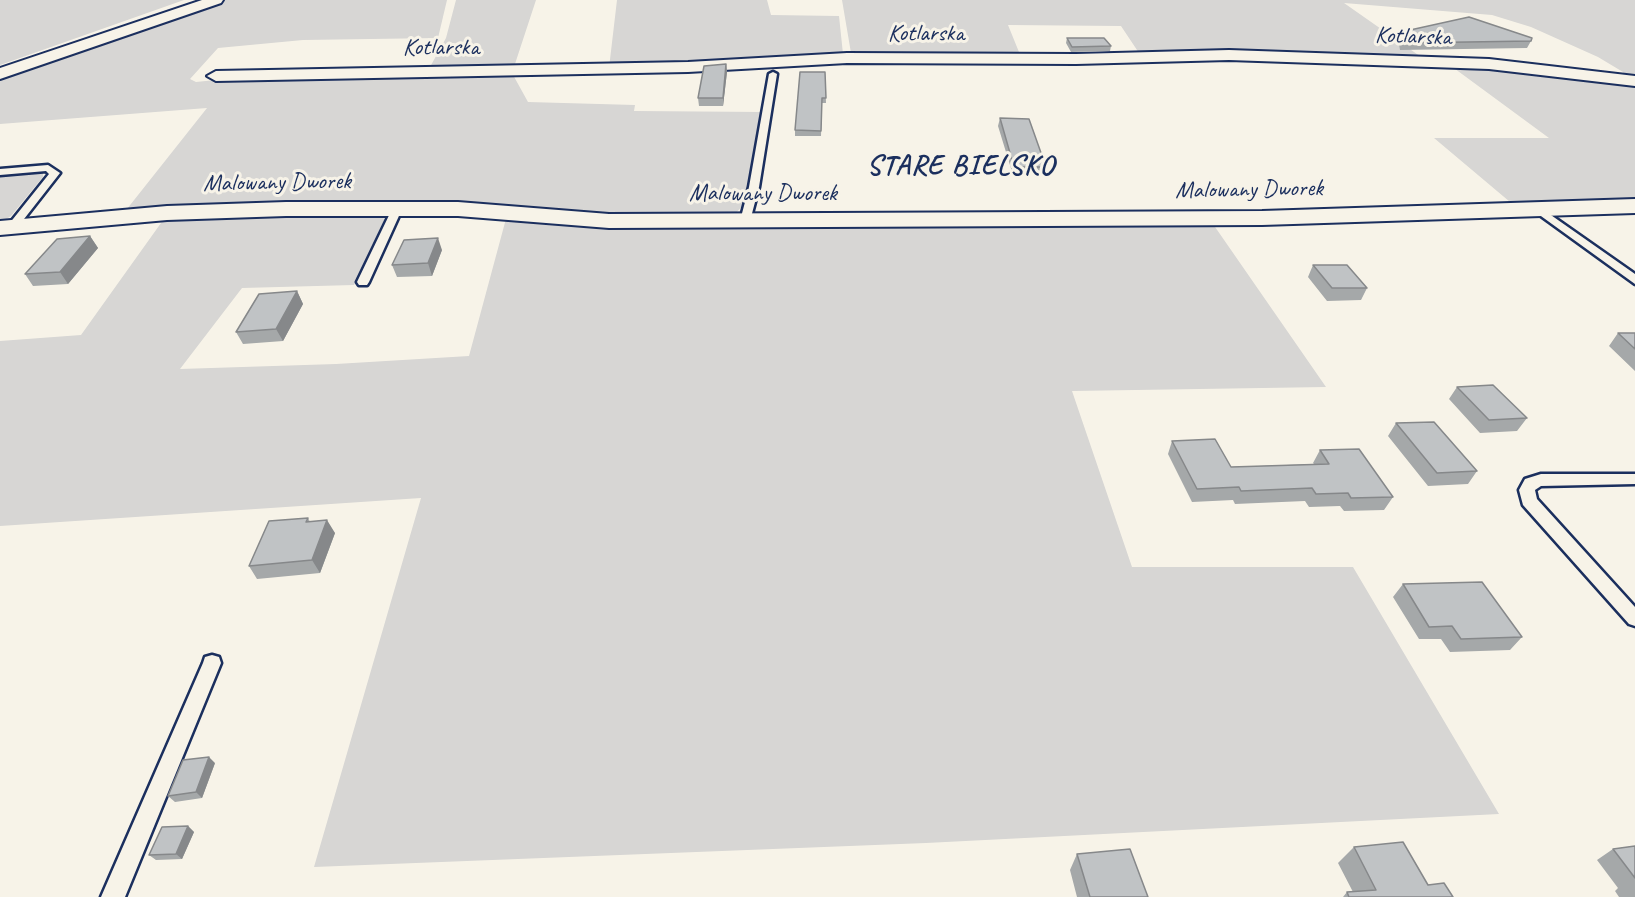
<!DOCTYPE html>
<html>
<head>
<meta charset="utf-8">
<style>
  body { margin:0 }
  canvas { display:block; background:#f7f3e8 }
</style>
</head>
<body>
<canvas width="1635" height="897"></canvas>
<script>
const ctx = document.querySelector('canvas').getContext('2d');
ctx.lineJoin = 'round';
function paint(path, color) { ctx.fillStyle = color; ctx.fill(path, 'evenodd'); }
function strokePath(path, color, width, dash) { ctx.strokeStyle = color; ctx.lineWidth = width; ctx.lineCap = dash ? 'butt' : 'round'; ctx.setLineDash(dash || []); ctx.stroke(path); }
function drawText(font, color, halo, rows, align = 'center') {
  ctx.font = font + ' Caveat,sans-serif'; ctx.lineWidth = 6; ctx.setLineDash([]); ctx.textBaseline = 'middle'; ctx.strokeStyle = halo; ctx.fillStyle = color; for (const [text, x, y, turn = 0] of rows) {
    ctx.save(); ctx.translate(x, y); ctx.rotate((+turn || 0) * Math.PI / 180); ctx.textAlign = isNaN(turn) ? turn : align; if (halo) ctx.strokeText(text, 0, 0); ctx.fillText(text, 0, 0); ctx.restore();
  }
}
paint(new Path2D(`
  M0,0H184L0,65Z
  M225,0H447L438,38L303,40L218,48L190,79L196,82L255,76L512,73L528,102L635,105L634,111L764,112L745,203L735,214L588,216L123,214L207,108L0,124V78Z
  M456,0H536L513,70L430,67L446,38Z
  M617,0H767L771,15L839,16L843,54L609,68Z
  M842,0H1635V80L1627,79L1623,72L1598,57L1531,27L1492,15L1344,3L1424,59L1141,56L1121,26L1008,25L1021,57L851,53Z
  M1447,63L1635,83V203L1516,207L1434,138H1549Z
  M37,171L43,173V177L11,216L0,223V175Z
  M383,215L384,220L354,285L242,288L180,369L336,364L469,356L507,215L1213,224L1326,387L1072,391L1132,567H1353L1499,814L926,843L314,867L421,498L0,526V341L81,335L166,216Z`), '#d7d6d4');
const service = new Path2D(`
  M773,72L777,74L759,187L750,221L745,224L740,221L749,187L769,74Z
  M48,165L60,173L17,228H9V224L49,174L46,171L0,175V169Z
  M398,204L403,207L369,282L367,285H359L357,282L393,207Z
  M1538,206L1635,274V284L1534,211V207Z
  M1541,474H1635V484L1541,486L1535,490L1537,499L1635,607V626L1629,624L1523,505L1519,490L1525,479Z
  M212,655L219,657L221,663L125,897H101L203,663L205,657Z`);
const minor = new Path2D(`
  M202,0H223L221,3L0,79V68Z
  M1229,50L1489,59L1635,76V86L1489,69L1229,60L1076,64L847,63L688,72L216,81L207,76L216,71L688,62L847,53L1076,54Z
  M1635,199V213L1262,225L609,228L458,216H286L167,220L0,235V221L167,206L286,202H458L609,214L1262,211Z`);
strokePath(service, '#1b2f5e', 5);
strokePath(minor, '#1b2f5e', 4);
paint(service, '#f7f3e8');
paint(minor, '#f7f3e8');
paint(new Path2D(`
  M1401,32L1531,41L1527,48L1400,50L1398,38Z
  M1067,38L1111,46L1110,51L1071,52L1066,43Z
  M726,64L727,72L723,106H699L698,98Z
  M825,72L826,103H822L821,136H795V130Z
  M1000,118L1046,167L1045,175H1013L998,126Z
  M90,236L98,248L68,284L33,286L25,274Z
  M442,250L432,276L397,277L392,265Z
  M1313,265L1367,288L1361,300L1327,301L1308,277Z
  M297,291L303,304L283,341L243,344L236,332Z
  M1618,333H1635V371L1609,346Z
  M1457,387L1527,418L1517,431L1480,433L1449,399Z
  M1396,423L1477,471L1468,484L1428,486L1388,436Z
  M1172,441L1231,467L1314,464L1313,463L1320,450L1393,497L1384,510L1344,511L1340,506L1309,507L1305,501L1235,504L1233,500L1192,502L1168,454Z
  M308,518L310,522L335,533L320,573L257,579L249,566Z
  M1403,584L1522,637L1510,650L1450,652L1441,639H1419L1393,597Z
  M215,763L202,798L175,802L168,796Z
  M188,826L194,832L182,859L156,860L149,855Z
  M1635,846V897H1619L1615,891L1618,888L1597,860L1613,849Z
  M1354,847L1428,885L1453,897H1343L1347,892H1353L1338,863Z
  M1077,854L1148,897H1077L1070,870Z`), '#a5a8a9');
paint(new Path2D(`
  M726,64L727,72L723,106V98Z
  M90,236L98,248L68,284L60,272Z
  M438,238L442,250L432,276L428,263Z
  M297,291L303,304L283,341L276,329Z
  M327,520L335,533L320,573L312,560Z
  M209,757L215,763L202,798L196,792Z
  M188,826L194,832L182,859L176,854Z`), '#86888a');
const building = new Path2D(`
  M1469,17L1532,38L1531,41L1403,43L1401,32Z
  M1067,38H1104L1111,46L1072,47Z
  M726,64L723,98H698L704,66Z
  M800,72H825L826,98H822L821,131L795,130Z
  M1000,118L1029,119L1046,167H1014Z
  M90,236L60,272L25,274L57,239Z
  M438,238L428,263L392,265L404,240Z
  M1313,265H1347L1367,288H1332Z
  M297,291L276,329L236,332L259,294Z
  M1618,333H1635V349Z
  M1493,385L1527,418L1489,420L1457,387Z
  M1434,422L1477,471L1437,473L1396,423Z
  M1215,439L1231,467L1329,464L1320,450L1359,449L1393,497L1351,498L1348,493L1316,494L1312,488L1241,491L1239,487L1197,489L1172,441Z
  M308,518L306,522L327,520L312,560L249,566L269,521Z
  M1482,582L1522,637L1461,639L1452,626L1429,627L1403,584Z
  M209,757L196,792L168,796L183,760Z
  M188,826L176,854L149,855L162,827Z
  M1403,842L1428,885L1444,883L1453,897H1349L1347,892L1376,890L1354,847Z
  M1635,846V878L1613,849Z
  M1130,849L1148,897H1090L1077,854Z`);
paint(building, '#c0c3c5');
strokePath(building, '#86888a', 1.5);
drawText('24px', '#1b2f5e', '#f7f3e8', [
  ["Kotlarska",926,34],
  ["Kotlarska",1413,37,2],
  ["Kotlarska",441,48],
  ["Malowany Dworek",277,183,-1],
  ["Malowany Dworek",1249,190,-1],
  ["Malowany Dworek",763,194]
]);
ctx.letterSpacing = '1.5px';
drawText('bold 28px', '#1b2f5e', '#f7f3e8', [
  ["STARE BIELSKO",961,167]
]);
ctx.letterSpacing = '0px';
</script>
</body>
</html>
